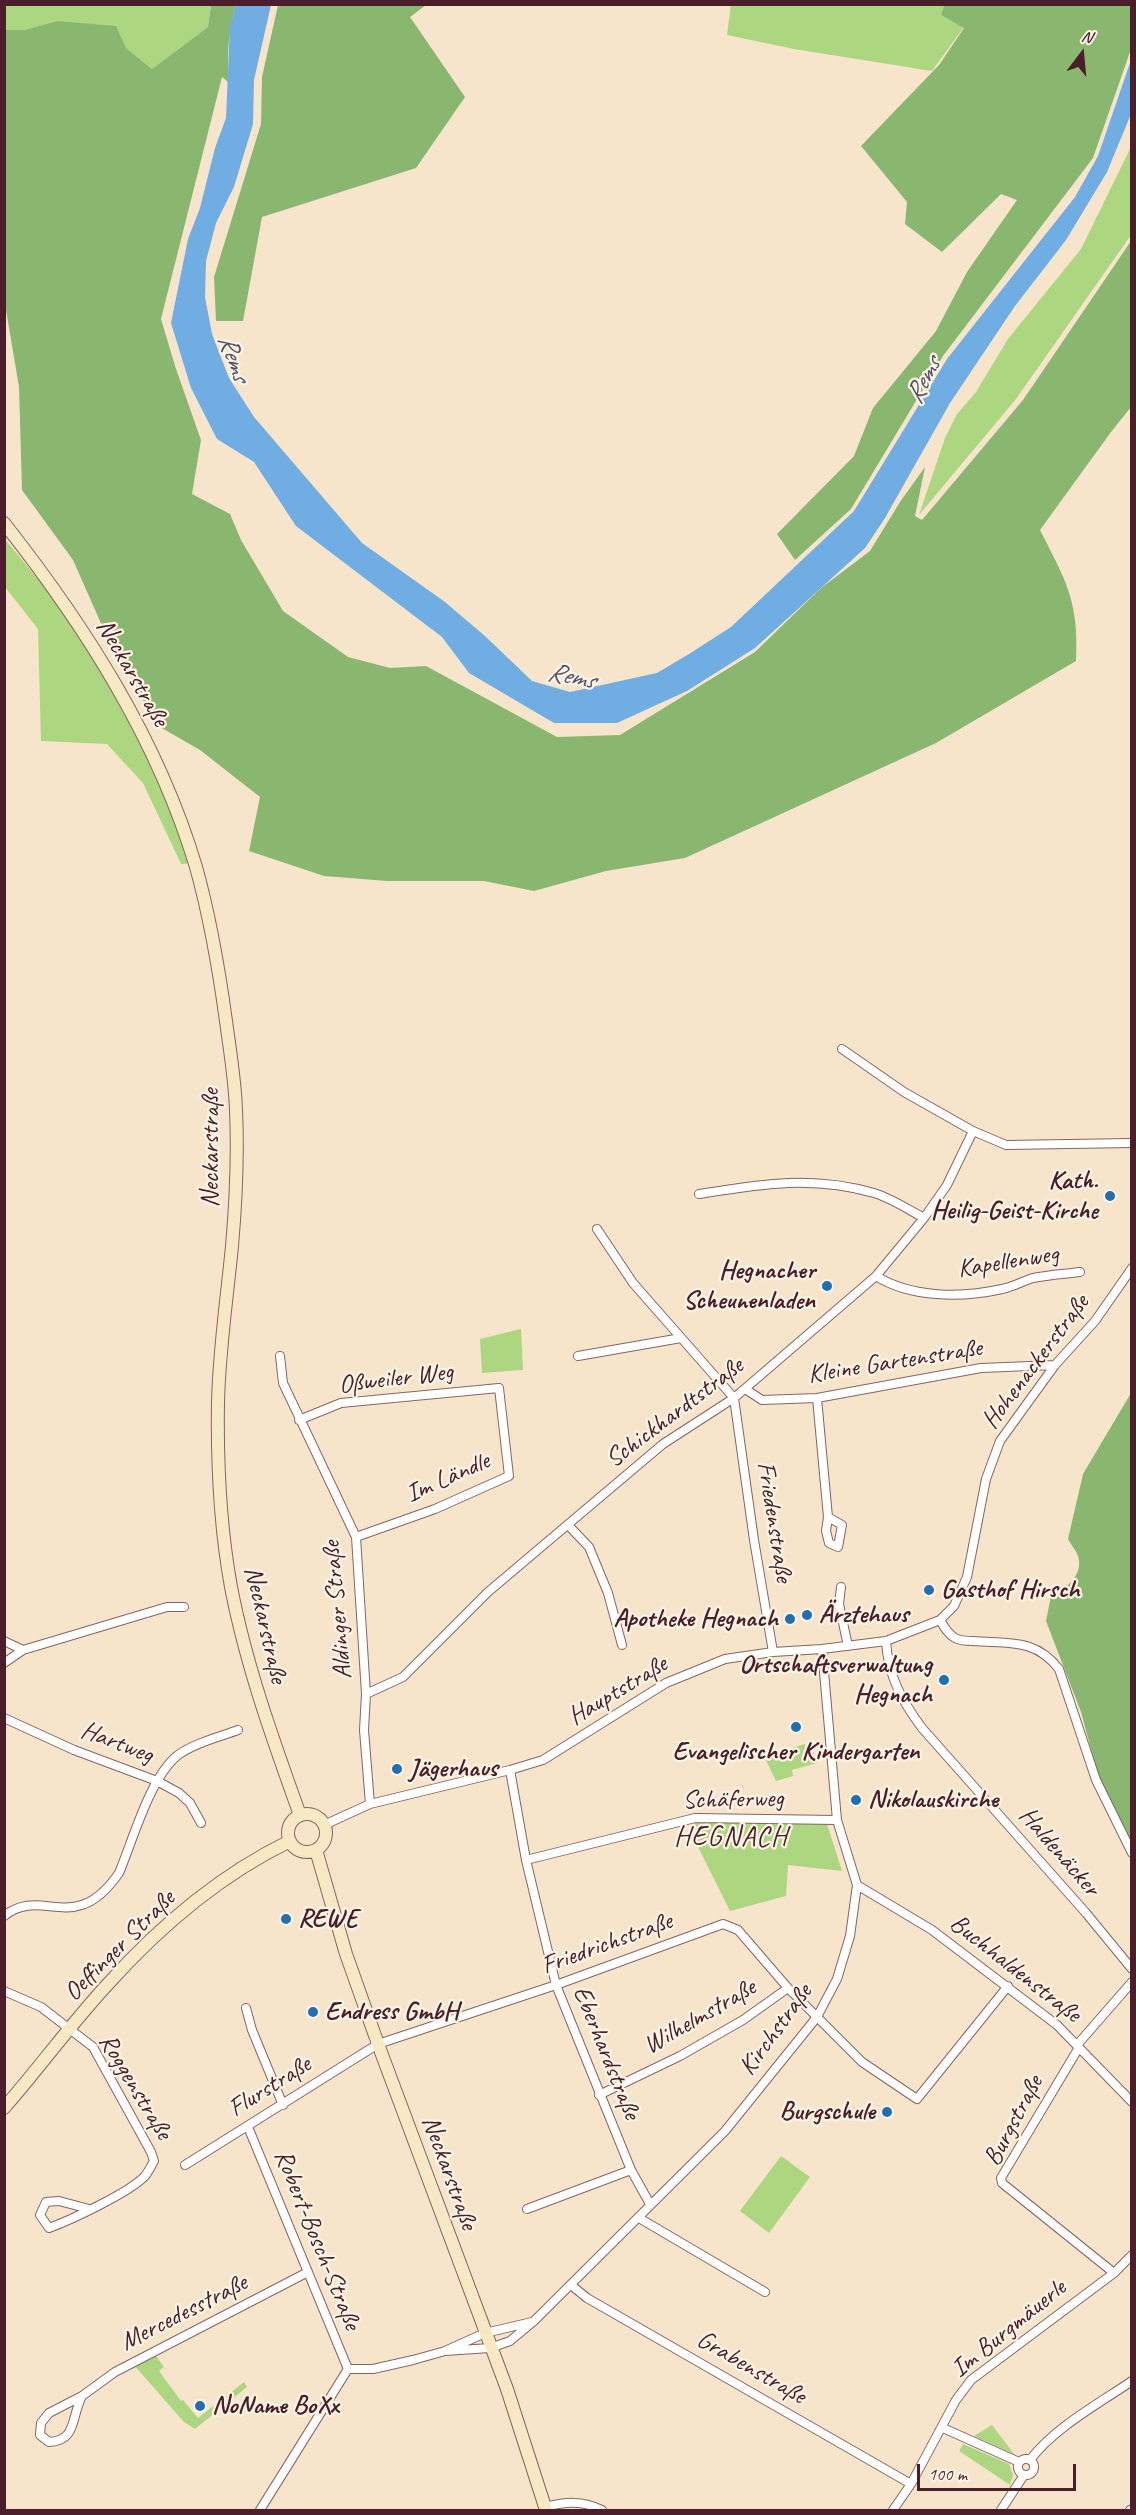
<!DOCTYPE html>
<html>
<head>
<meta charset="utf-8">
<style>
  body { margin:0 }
  #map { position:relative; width:1136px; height:2515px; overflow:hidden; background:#f6e5cb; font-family:Caveat,sans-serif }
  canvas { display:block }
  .frame { position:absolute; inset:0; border:6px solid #4a1f2b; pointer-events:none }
  .north { position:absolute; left:1052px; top:24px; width:60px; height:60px; -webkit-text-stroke:4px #fcf5e5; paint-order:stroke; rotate:16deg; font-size:16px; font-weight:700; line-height:24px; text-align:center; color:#4a1f2b }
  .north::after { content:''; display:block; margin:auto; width:21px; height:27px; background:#4a1f2b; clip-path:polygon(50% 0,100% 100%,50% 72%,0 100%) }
  .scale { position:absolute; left:917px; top:2464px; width:159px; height:27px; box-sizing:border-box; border:3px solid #4a1f2b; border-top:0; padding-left:8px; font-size:18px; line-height:21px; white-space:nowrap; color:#4a1f2b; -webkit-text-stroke:4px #fcf5e5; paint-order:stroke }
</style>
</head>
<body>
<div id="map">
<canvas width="1136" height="2515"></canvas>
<div class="frame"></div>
<div class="north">N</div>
<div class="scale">100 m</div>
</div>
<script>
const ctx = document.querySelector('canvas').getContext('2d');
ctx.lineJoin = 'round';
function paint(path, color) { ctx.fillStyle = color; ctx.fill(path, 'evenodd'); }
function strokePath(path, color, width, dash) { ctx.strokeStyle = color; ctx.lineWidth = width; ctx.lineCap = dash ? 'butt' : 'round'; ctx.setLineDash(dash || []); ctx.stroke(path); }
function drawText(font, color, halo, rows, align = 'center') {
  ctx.font = font + ' Caveat,sans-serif'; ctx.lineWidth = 4.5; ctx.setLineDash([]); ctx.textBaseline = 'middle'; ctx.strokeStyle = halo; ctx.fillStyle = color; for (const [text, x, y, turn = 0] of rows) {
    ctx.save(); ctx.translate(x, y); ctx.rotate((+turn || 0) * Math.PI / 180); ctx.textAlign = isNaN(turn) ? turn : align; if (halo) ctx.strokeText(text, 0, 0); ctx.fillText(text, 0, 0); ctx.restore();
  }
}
paint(new Path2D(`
  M211,4L208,27L152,69L126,48L57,21L24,30H5V5Z
  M731,4L944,5L941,15L964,27L932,71L794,49L727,35Z
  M1131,147V235L1016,399L919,515L945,438L957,414L976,392L1008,339L1081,249Z
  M4,538L73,622L115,682L194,863L181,864L143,783L107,744L41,741L38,629L5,587Z
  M521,1329L523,1370L482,1373L480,1339Z
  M805,1744V1751H813L817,1763L792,1770L793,1776L776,1781L764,1756Z
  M697,1819L827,1824L842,1871L788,1865L786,1896L730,1911L695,1841L690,1825Z
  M781,2156L810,2177L769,2233L740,2211Z
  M154,2353L164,2367L159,2371L181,2401L183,2400L198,2418L244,2382L247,2387L195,2429L184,2422L133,2364Z
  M992,2425L1014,2454L974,2436Z
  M963,2444L1009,2464L1013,2475L1010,2485L959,2451Z`), '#add681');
paint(new Path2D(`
  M211,5H236C228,31 227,55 229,83L222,77L161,319L176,369L201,440L192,494L230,514L241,540L283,611L348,657L390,668L426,666L557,737L620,735L755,652L821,588L870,551L900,502L925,467L915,516L922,520L1023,400L1131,241V407L1111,432L1040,530C1066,581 1079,601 1076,661L936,743L685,858L606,871L534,891L484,881H387L324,876L249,851L260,797L200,750L155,724L129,672L111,646L73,560L22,490L19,387L4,298V30H24L57,21L116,26L126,48L152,69L208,27Z
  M278,5H426L410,17L465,97L416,168L262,217L243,321H216L214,277L261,124L262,77Z
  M944,5H1131V49L1093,158L943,356L851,509L795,560L777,534L854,456L873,408L936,331L967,272L1017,200L1001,194L942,252L905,224L907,202L861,146L939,65L964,28L941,15Z
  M1131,1393V1844L1099,1779L1081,1712L1046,1621L1051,1596C1066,1589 1084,1575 1078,1556C1076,1550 1071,1545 1068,1539L1083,1474Z`), '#8ab76f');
paint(new Path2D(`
  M236,5H271L254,80L253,124L234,187L216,223L206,261L205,297L212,334L229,378L254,417L362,543L445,602L486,637L532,681L570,692L657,673L689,654L731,627L854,511L947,359L1075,197L1098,156L1131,60V114L1107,172L1066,240L1015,306L950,403L885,518L865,548L755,648L687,691L617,723H554L469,673L442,637L296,526L254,462L217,439L191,388L171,323L188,239L200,208L215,148L226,118L230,26Z`), '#70ade2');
const street = new Path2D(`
  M842,1049L904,1092L973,1131L1006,1145L1132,1143
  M699,1194C761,1184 812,1175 874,1193C891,1198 909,1210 924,1218
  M597,1229L633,1283L734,1398L754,1540L773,1652
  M876,1276C911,1298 962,1298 1002,1289C1013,1287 1023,1281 1033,1278C1048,1275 1064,1274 1080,1272
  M280,1356L283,1383L356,1537L366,1694L364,1730L370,1804
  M578,1356L681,1338
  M745,1389L762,1400L817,1398L981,1368L1055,1365
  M817,1398L828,1517L826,1531L829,1543L838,1547L842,1525L828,1517
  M299,1420L341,1403L499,1388L509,1476L435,1509L356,1537
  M568,1525L589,1547L608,1593L622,1645
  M841,1587L839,1604L848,1646
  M940,1620C944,1627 948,1634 955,1638C960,1641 968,1641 973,1641C1009,1644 1035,1638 1059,1669L1096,1780L1132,1853
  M4,1641L23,1650
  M886,1641C888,1676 902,1701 922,1728L1086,1913L1132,1969
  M4,1663L23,1650L167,1607H184
  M366,1694L403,1677L488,1592L663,1444L734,1398L876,1276L924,1218L947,1185L973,1131
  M4,1718L74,1750L157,1781L179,1793L190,1803L201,1823
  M510,1770L526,1860L556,1985L631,2170L650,2204
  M324,1825L370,1804L510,1770L543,1760L666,1683L725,1659L773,1652L822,1649L886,1641L940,1620L954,1606L967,1577L986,1479L1000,1441L1055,1365L1095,1321L1132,1268
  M526,1860L695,1818L837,1820
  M857,1885L932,1930L1057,2025L1132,2102
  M4,1916C43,1885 74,1938 119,1873C133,1840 150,1777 178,1755C195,1743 219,1737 238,1730
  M4,1991L41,2007L93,2047L151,2152L154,2161C151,2166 148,2173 144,2177C128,2193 71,2220 49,2228L40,2215L46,2202L59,2201L89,2209
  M246,2008L252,2030L283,2105
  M1077,2045L1132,1982
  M1078,2049L1001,2178L1002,2183L1114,2273
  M599,2095L680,2056L743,2020L788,1988
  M248,2127L348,2369
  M185,2165L378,2044L556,1985L723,1924L738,1930L788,1988L862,2062L917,2099L1008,1986
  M527,2209L631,2170
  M639,2218L765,2292
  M571,2285L587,2298L911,2484
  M445,2351L490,2348L510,2341L534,2321L725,2131L817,2017L837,1979L850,1936L857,1885L837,1820L822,1649
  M348,2369H373L413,2360L445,2351L485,2333L532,2322
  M82,2396C71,2417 77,2441 49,2442L40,2435L41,2423L49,2413L82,2396L115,2372L308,2272
  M943,2428L1019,2462
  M1018 2467a8 8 0 1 1 16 0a8 8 0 1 1-16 0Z
  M1030,2460C1054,2428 1098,2404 1132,2381
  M545,2507C565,2502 582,2500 602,2510
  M260,2510L348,2369
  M893,2510L911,2484L956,2400L971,2380L1114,2273L1132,2255
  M1001,2510L1024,2475
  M1130,2510L1132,2509`);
const secondary = new Path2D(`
  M4,523C86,627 158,740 196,867C210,917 219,970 226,1021C230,1051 235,1080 236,1110C238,1155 236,1201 232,1246C227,1298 219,1351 218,1403C217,1465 220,1526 231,1587C246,1665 273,1740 300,1815
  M288 1833a19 19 0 1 1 38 0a19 19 0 1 1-38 0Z
  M316,1850L346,1954L378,2044L507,2389L546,2510
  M4,2108C39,2068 71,2024 107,1985C158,1928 220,1875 290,1841`);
strokePath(street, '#866463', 10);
strokePath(secondary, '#866463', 14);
strokePath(street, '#fff', 8);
strokePath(secondary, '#f7e9c3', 12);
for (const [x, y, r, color] of [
  [1110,1196,6,"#1f6fb2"],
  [827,1286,6,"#1f6fb2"],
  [929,1590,6,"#1f6fb2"],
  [807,1615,6,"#1f6fb2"],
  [790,1619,6,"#1f6fb2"],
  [944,1680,6,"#1f6fb2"],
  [796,1727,6,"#1f6fb2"],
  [397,1769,6,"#1f6fb2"],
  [856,1800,6,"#1f6fb2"],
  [286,1919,6,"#1f6fb2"],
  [313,2012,6,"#1f6fb2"],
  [887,2112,6,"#1f6fb2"],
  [200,2406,6,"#1f6fb2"]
]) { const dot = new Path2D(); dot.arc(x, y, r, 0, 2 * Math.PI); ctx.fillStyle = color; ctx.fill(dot); strokePath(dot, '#fcf5e5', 2); }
drawText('26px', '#4a1f2b', '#fcf5e5', [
  ["Neckarstraße",132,673,60],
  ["Neckarstraße",211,1148,-90],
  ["Kapellenweg",1008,1262,-9],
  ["Kleine Gartenstraße",895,1362,-9],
  ["Hohenackerstraße",1036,1362,-53],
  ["Oßweiler Weg",396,1379,-7],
  ["Schickhardtstraße",675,1413,-37],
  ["Im Ländle",448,1478,-24],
  ["Friedenstraße",774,1522,81],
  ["Aldinger Straße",338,1610,-95],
  ["Neckarstraße",265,1625,77],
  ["Hauptstraße",618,1691,-31],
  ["Hartweg",117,1743,21],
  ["Schäferweg",733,1800,-1],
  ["Haldenäcker",1059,1852,49],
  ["Friedrichstraße",607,1944,-20],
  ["Oeffinger Straße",120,1946,-45],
  ["Buchhaldenstraße",1015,1969,38],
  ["Wilhelmstraße",700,2017,-30],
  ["Kirchstraße",776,2030,-54],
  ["Eberhardstraße",606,2053,68],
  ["Roggenstraße",135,2087,59],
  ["Flurstraße",270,2087,-32],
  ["Burgstraße",1014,2121,-62],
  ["Neckarstraße",449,2173,70],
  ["Robert-Bosch-Straße",317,2240,68],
  ["Mercedesstraße",184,2313,-27],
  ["Im Burgmäuerle",1009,2329,-39],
  ["Grabenstraße",751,2368,30]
]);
drawText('bold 26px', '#4a1f2b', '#fcf5e5', [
  ["Kath.",1098,1181,"right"],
  ["Heilig-Geist-Kirche",1098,1211,"right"],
  ["Hegnacher",815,1271,"right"],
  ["Scheunenladen",815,1301,"right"],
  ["Gasthof Hirsch",941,1590],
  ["Ärztehaus",819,1615],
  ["Apotheke Hegnach",778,1619,"right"],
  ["Ortschaftsverwaltung",932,1665,"right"],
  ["Hegnach",932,1695,"right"],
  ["Evangelischer Kindergarten",796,1752,"center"],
  ["Jägerhaus",409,1769],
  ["Nikolauskirche",868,1800],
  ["REWE",298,1919],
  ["Endress GmbH",325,2012],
  ["Burgschule",875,2112,"right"],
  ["NoName BoXx",212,2406]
], 'left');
drawText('italic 27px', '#57516b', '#fcf5e5', [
  ["Rems",233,358,70],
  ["Rems",924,381,-63],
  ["Rems",571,677,11]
]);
ctx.letterSpacing = '1.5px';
drawText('28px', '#4a1f2b', '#fcf5e5', [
  ["HEGNACH",731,1838]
]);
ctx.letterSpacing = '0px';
</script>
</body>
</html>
